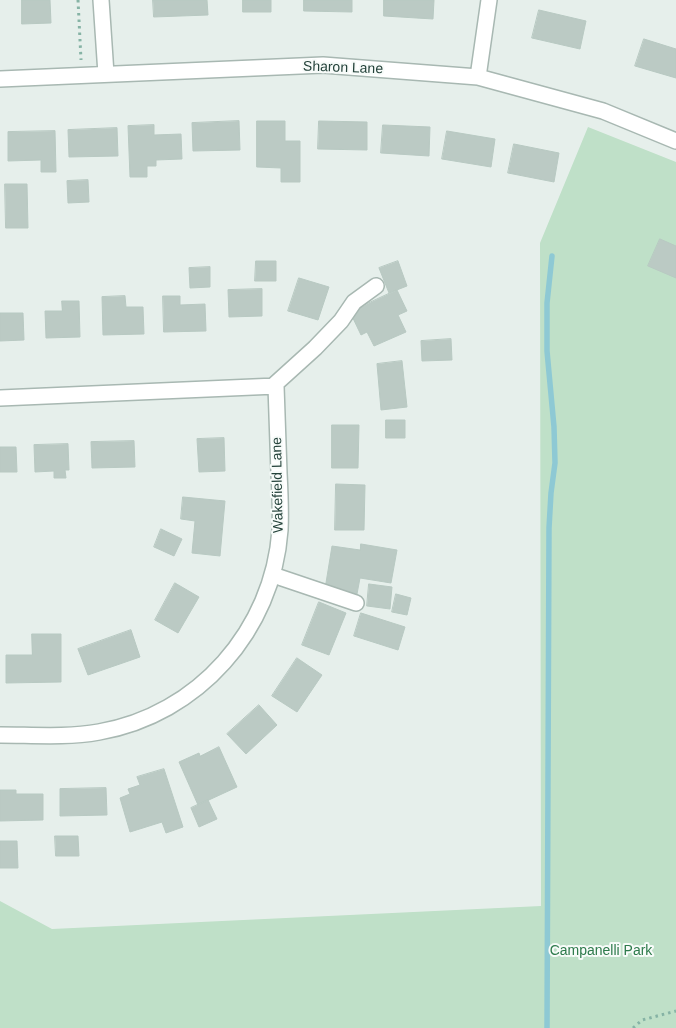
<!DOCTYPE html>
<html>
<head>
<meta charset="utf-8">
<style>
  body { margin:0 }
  canvas { display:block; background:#e6efeb }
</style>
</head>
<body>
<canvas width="676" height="1028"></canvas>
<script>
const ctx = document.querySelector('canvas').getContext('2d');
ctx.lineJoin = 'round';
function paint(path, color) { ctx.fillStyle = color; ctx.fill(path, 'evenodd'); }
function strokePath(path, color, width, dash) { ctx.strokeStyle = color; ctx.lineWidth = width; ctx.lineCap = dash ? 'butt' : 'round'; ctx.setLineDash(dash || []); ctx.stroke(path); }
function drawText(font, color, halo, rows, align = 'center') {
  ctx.font = font + ' Arial,sans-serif'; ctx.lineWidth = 4; ctx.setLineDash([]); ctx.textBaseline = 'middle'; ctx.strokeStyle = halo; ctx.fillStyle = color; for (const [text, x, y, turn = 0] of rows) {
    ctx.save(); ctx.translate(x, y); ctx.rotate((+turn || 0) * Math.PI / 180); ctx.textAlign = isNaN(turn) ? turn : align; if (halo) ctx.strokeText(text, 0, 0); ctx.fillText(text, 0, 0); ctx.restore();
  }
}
paint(new Path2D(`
  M588,127L676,162V1028H0V901L52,929L541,906L540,243Z`), '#bfe0c8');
strokePath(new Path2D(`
  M547,1028L549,528L551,493L555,463L554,427L547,351V303L552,256`), '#8ec9d4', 5.5);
const building = new Path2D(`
  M22,0H50L51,23L22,24Z
  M153,0H207L208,15L154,17Z
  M243,0H271V12H243Z
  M304,0H352V12L304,11Z
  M384,0H434L433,19L384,16Z
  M539,10L586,21L580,49L532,38Z
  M644,39L676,49V78L635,66Z
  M239,121L240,150L193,151L192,123Z
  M257,121H285V141H300V182H281V168L257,167Z
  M319,121L367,122V150L318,149Z
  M154,125V135L181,134L182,159L156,160V166H147V177H130L128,126Z
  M383,125L430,127L429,156L381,153Z
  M117,128L118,156L69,157L68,130Z
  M55,131L56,172H41V160L8,161V132Z
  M447,131L495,139L491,167L442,159Z
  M514,144L559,153L554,182L508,173Z
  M88,180L89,202L68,203L67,181Z
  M5,184H27L28,228H6Z
  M660,239L676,246V278L648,266Z
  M256,261H276V281H255Z
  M398,261L407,286L389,293L379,268Z
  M210,267V287L190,288L189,268Z
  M299,278L329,287L318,320L288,311Z
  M262,289V316L229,317L228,290Z
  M397,290L407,311L398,315L406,332L374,346L367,332L361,335L350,312Z
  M125,296L126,307H143L144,334L103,335L102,297Z
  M163,296H180V305L205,304L206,331L164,332Z
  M62,301H79L80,337L46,338L45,311H62Z
  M0,313H23L24,340L0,341Z
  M451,339L452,360L422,361L421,341Z
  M402,361L407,407L381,410L377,364Z
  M386,420H405V438H386Z
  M332,425H359L358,468H332Z
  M224,438L225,471L199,472L197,439Z
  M134,441L135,467L92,468L91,442Z
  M68,444L69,470H65L66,478H54V471L35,472L34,445Z
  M0,447H16L17,472H0Z
  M336,484L365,485L364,530H335Z
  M183,497L225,501L220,556L192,553L195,521L181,519Z
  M161,529L182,539L174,556L154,547Z
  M361,544L397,550L391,583L360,578L357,594L325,589L332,546L360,550Z
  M175,583L199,597L178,633L155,620Z
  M369,584L392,587L390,609L367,606Z
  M396,594L411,598L407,615L392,612Z
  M319,602L346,613L329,655L302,645Z
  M361,613L405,627L398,650L354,636Z
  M131,630L140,657L88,675L78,649Z
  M32,634H61V682L6,683V655H32Z
  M297,658L322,675L297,712L272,696Z
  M259,705L277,725L246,754L227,734Z
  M219,747L237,787L198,805L179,762L199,753L200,756Z
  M164,769L183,827L166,833L162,822L130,832L120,798L130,794L128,789L140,785L137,777Z
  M106,788L107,815L60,816V789Z
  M0,790H16V794H43V820L0,821Z
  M208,800L217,819L199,827L191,808Z
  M55,836H78L79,856H56Z
  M0,841H17L18,868H0Z`);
paint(building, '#bbcac4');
strokePath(building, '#b8c9c2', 1);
const minor = new Path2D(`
  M101,0L106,74
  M478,77L489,0
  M0,79L323,65L478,77L603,111L676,141
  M273,386L315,348L341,321L354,302L376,286
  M0,398L276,386C277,415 278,444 279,473C280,492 281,511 280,530C273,630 198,715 99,732C66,738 32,735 0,735
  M273,575L356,603`);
strokePath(minor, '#a8b8b2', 18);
strokePath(new Path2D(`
  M78,0L81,60
  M633,1028L642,1020L676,1011`), '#86b3a5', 3, [2.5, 4]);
strokePath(minor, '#fff', 15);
drawText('14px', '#24423a', '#f7fbf9', [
  ["Sharon Lane",343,68,2],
  ["Wakefield Lane",278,485,-91]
]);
drawText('14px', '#2d7a4b', '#f7fbf9', [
  ["Campanelli Park",601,951]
]);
</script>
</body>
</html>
